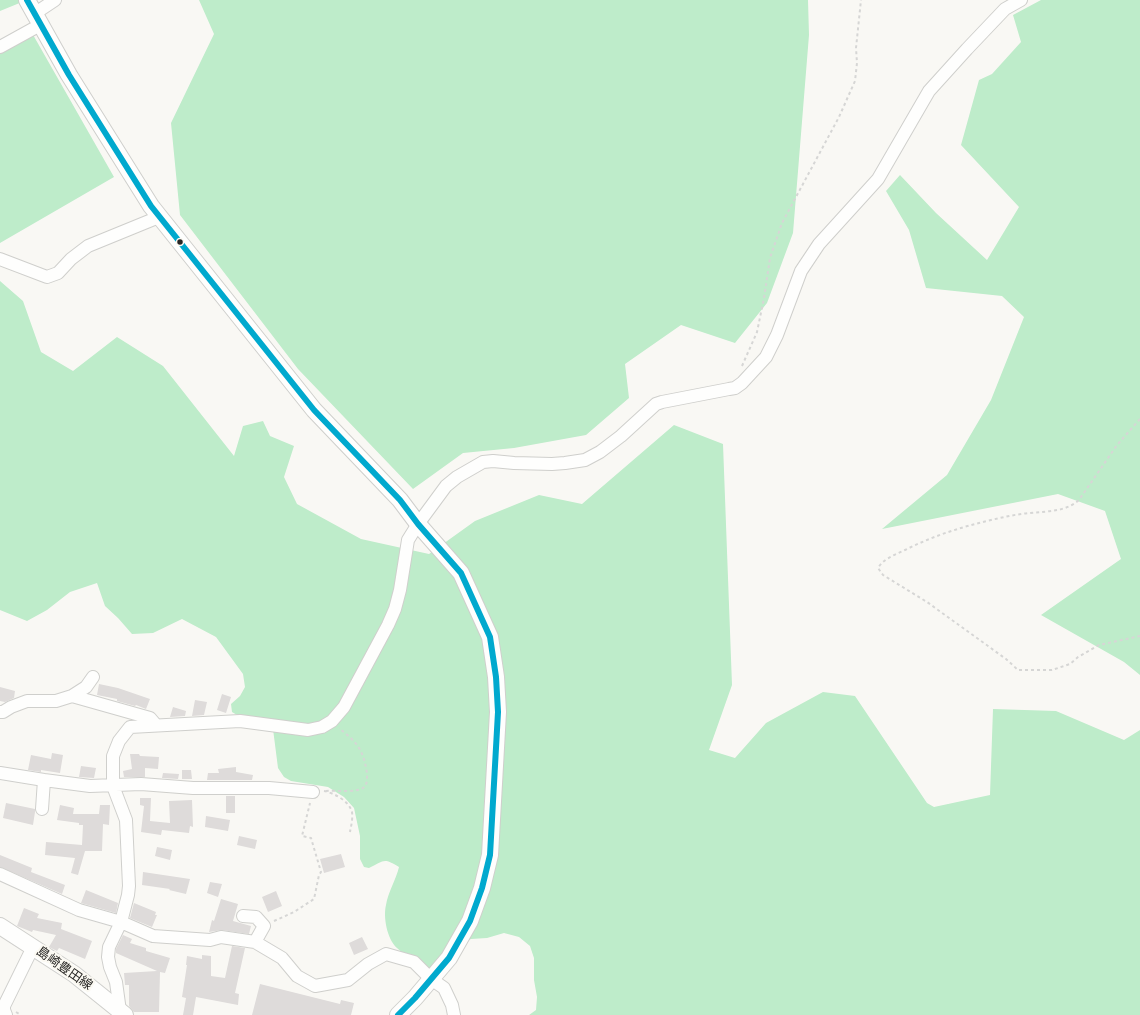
<!DOCTYPE html>
<html>
<head>
<meta charset="utf-8">
<style>
  body { margin:0 }
  canvas { display:block; background:#f9f8f4 }
</style>
</head>
<body>
<canvas width="1140" height="1015"></canvas>
<script>
const ctx = document.querySelector('canvas').getContext('2d');
ctx.lineJoin = 'round';
function paint(path, color) { ctx.fillStyle = color; ctx.fill(path, 'evenodd'); }
function strokePath(path, color, width, dash) { ctx.strokeStyle = color; ctx.lineWidth = width; ctx.lineCap = dash ? 'butt' : 'round'; ctx.setLineDash(dash || []); ctx.stroke(path); }
function drawText(font, color, halo, rows, align = 'center') {
  ctx.font = font + ' "Roboto Condensed","Noto Sans JP",sans-serif'; ctx.lineWidth = 4; ctx.setLineDash([]); ctx.textBaseline = 'middle'; ctx.strokeStyle = halo; ctx.fillStyle = color; for (const [text, x, y, turn = 0] of rows) {
    ctx.save(); ctx.translate(x, y); ctx.rotate((+turn || 0) * Math.PI / 180); ctx.textAlign = isNaN(turn) ? turn : align; if (halo) ctx.strokeText(text, 0, 0); ctx.fillText(text, 0, 0); ctx.restore();
  }
}
paint(new Path2D(`
  M0,0H27L0,11Z
  M199,0H808L809,35L793,233L767,303L735,343L681,325L625,364L629,398L586,435L514,448L463,453L413,489L298,369L180,215L171,123L214,34Z
  M1041,0H1140V675L1124,662L1041,615L1121,559L1105,511L1058,494L882,529L947,475L991,400L1024,317L1002,296L926,288L909,230L886,191L900,175L936,213L987,260L1019,207L961,145L979,80L992,74L1021,42L1013,15Z
  M32,33L114,177L0,243V54Z
  M0,281L23,301L41,352L73,371L117,337L163,366L234,456L243,426L263,421L270,436L294,446L284,477L297,504L361,539L429,554L475,521L539,495L582,504L674,425L723,444L732,685L709,750L735,758L766,723L823,692L855,696L927,803L934,807L990,795L993,709L1056,711L1124,740L1140,730V1015H529L536,1010L537,997L534,980V958L530,946L519,937L504,933L487,938L471,939L451,948L430,970C420,963 406,957 397,948C387,939 383,917 386,905C388,892 396,880 399,867C383,857 384,861 369,868L364,867L360,859V836L354,808L344,797L328,787L291,781L284,777L278,768L273,729L242,718L232,712L231,704L240,696L245,687L243,674L216,637L182,619L153,633L132,634L118,618L105,606L97,583L70,592L47,610L27,621L0,610Z`), '#beecca');
paint(new Path2D(`
  M99,684L118,688L150,699L146,709L136,705L135,706L117,701V699L97,695Z
  M0,687L15,691L14,698L5,702L0,701Z
  M222,694L231,697L226,713L217,710Z
  M195,700L207,702L204,715L192,716Z
  M173,707L186,711L185,716L170,717Z
  M52,753L63,755L60,773L41,770V772L28,770L31,755L51,759Z
  M130,754H139L140,756L159,757L158,769L145,768V777H124L123,771L132,769Z
  M81,766L96,768L94,778L79,777Z
  M236,767V772L253,775L252,780H207L208,773H219L218,769Z
  M182,770H191L192,779H182Z
  M163,773L179,774L178,779L162,778Z
  M226,796H235V813H226Z
  M140,798H151L150,821L170,823L169,801L192,800L193,827L190,826L189,833L162,830L161,835L141,832L144,806L140,805Z
  M6,803L35,809V812L33,825L3,818Z
  M60,805L74,808L73,814H99L100,805H110L109,825L103,824L102,851H85L78,875L71,873L75,858L45,855L46,842L82,845L83,825H79V823L57,820Z
  M206,816L230,820L228,831L205,827Z
  M239,836L257,840L255,849L237,845Z
  M157,847L172,850L170,860L155,856Z
  M341,854L345,867L324,873L320,859Z
  M0,855L32,868L31,872L65,885L62,894L0,867Z
  M143,872L190,879L186,894L169,890L170,889L142,885Z
  M210,882L222,884L218,897L207,893Z
  M86,890L118,903L116,913L81,903Z
  M276,891L282,906L268,912L262,897Z
  M221,899L238,904L233,921L251,926L249,934L222,930L209,932L212,920L214,921Z
  M134,903L156,912L155,915H157L152,927L130,918Z
  M24,908L39,914L37,918L62,923L61,929L92,941L85,959L59,948L57,951L49,947L56,935L33,930L32,932L17,926Z
  M123,935L132,939L130,943L146,948V951L170,958L165,973L160,972L159,1012H134L129,1006V985H125L124,973L157,971L116,953V949Z
  M362,937L368,949L354,955L349,943Z
  M232,946L245,948L235,993L239,994L238,1005L196,997L193,1015H183L186,998L182,997L187,965H186L187,956L202,959V955L211,956V976L225,978Z
  M260,984L340,1004L341,1000L354,1003L351,1015H252Z`), '#dedbda');
const street = new Path2D(`
  M34,14L55,0
  M0,47L40,25
  M0,259L47,277L58,273L71,259L88,246L159,217
  M72,696L150,718L156,725
  M0,712H3L11,707L27,701H56L72,696L86,687L93,677
  M0,773L44,780
  M42,809L44,780L90,786L141,784L193,788H269L313,792
  M0,874L79,910L121,922L153,936L210,940L221,937L255,942L282,958L297,976L315,986L348,980L368,964L386,954L414,962L431,979L444,988L452,1005L454,1015
  M243,916L256,917L264,926L255,942
  M120,1011L116,982L110,967L108,957L109,947L121,922L128,895L129,886L126,820L113,786V756L119,741L130,727L240,721L308,730L322,727L332,721L344,707L388,625L395,609L400,590L408,540L418,524L446,486L457,477L483,462L493,461L514,463L552,464L565,463L585,460L600,452L621,436L656,404L662,402L729,389L735,388L742,383L766,357L777,335L801,271L819,244L878,179L929,91L967,49L1005,9L1021,0
  M6,1015L4,1010V1006L33,947`);
const secondary = new Path2D(`
  M27,0L69,75L151,206L314,410L400,500L418,524L461,573L490,637L496,677L498,712L490,855L482,888L470,921L449,958L415,998L398,1015
  M0,926L74,974L125,1015`);
strokePath(street, '#cfcfcc', 14);
strokePath(secondary, '#cfcfcc', 18);
strokePath(new Path2D(`
  M742,366L757,332L764,298L770,258L782,223L839,117L855,81L857,63L856,48L861,0
  M1140,419L1117,445L1079,500C1065,512 1048,511 1030,513C1017,514 1004,517 991,520C961,527 933,536 905,550C895,555 884,558 878,568L883,575L927,602L1006,659L1018,670H1052L1070,664L1078,657L1099,645L1140,636
  M324,791C334,793 349,801 352,812C353,819 351,826 350,832
  M326,791C336,790 355,793 363,788C372,783 364,755 359,748C354,740 346,734 339,728
  M274,921L294,912L314,899L319,875L321,872L311,838L302,836L310,803
  M16,1012L21,1015`), '#d6d6d5', 2, [3, 3]);
strokePath(street, '#fefefd', 12);
strokePath(secondary, '#fefefd', 16);
strokePath(new Path2D(`
  M27,0L69,75L151,206L314,410L400,500L418,524L461,573L490,637L496,677L498,712L490,855L482,888L470,921L449,958L415,998L398,1015`), '#00a9ce', 6);
for (const [x, y, r, color] of [
  [180,242,3.5,"#272624"]
]) { const dot = new Path2D(); dot.arc(x, y, r, 0, 2 * Math.PI); ctx.fillStyle = color; ctx.fill(dot); strokePath(dot, '#fbf9f2', 1.5); }
drawText('13px', '#272624', '#fbf9f2', [
  ["島崎豊田線",64,969,35]
]);
</script>
</body>
</html>
